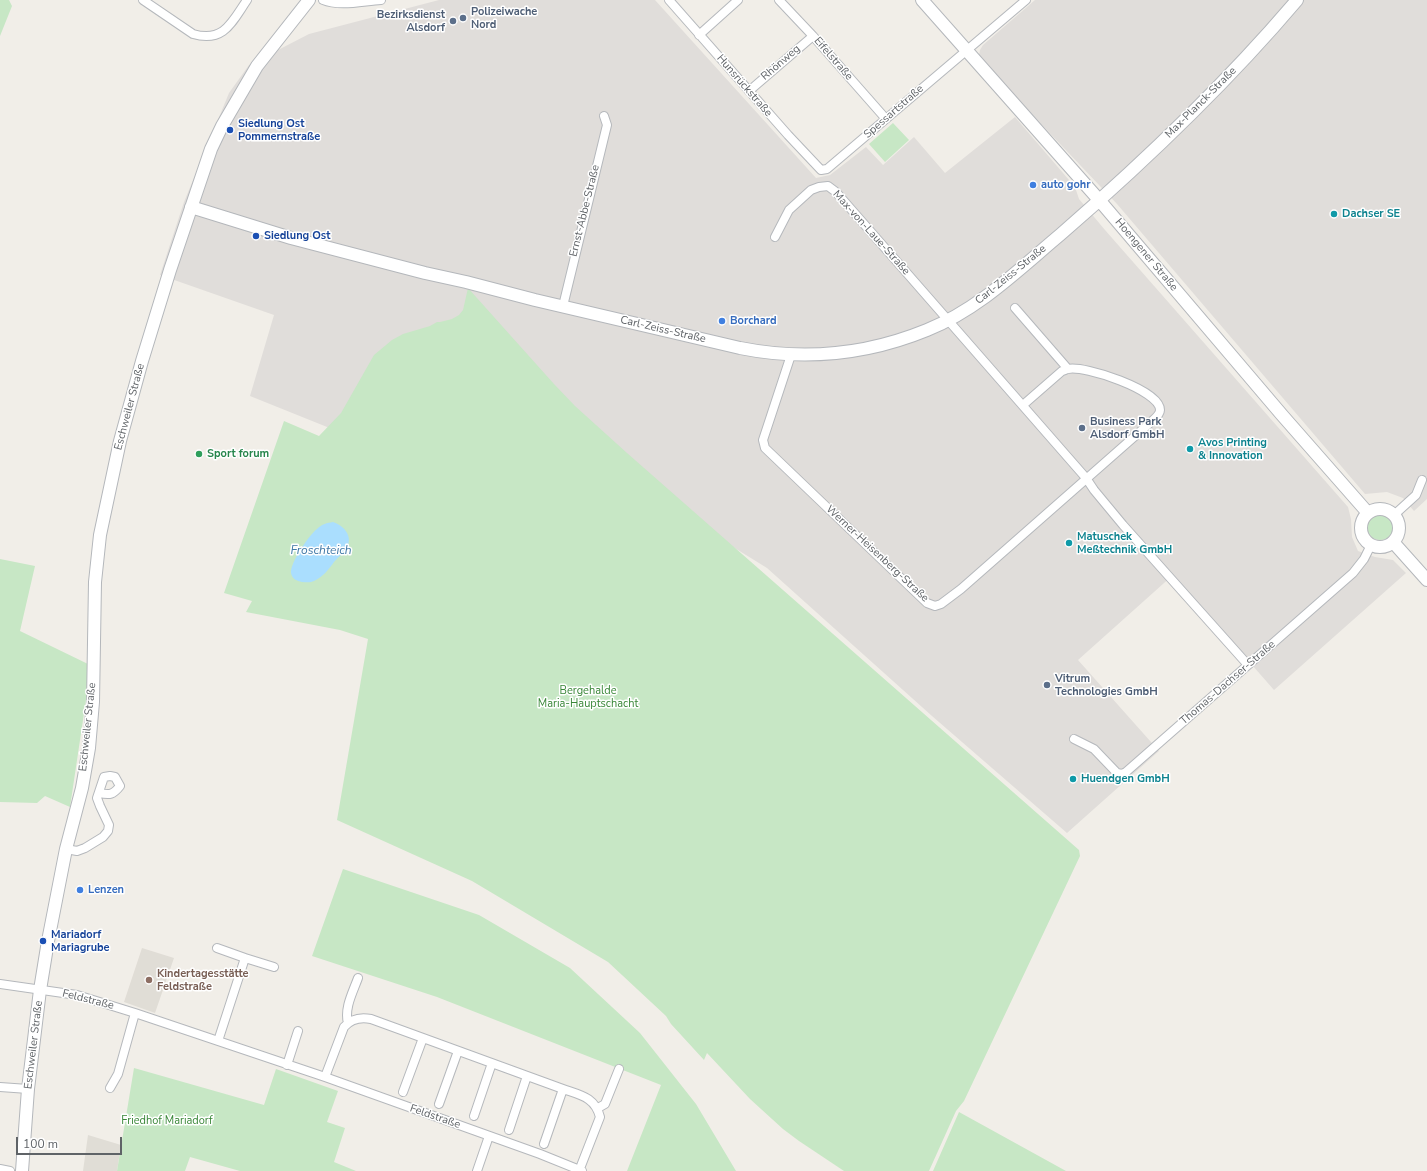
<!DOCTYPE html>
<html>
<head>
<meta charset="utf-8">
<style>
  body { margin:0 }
  #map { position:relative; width:1427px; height:1171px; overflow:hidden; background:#f1eee8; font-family:"Nunito Sans",sans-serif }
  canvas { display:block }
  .scale { position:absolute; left:16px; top:1137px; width:106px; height:18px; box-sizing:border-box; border:2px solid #5f6367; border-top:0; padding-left:5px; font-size:12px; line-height:14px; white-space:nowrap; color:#5f6367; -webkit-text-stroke:3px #fff; paint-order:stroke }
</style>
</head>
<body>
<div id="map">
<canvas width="1427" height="1171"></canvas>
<div class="scale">100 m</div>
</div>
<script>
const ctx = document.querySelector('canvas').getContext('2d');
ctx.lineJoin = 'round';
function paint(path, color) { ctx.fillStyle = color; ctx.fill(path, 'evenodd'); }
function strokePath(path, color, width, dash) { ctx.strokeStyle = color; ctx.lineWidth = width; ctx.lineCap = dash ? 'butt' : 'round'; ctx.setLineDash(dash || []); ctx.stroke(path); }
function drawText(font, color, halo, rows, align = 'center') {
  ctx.font = font + ' "Nunito Sans",sans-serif'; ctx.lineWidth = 3; ctx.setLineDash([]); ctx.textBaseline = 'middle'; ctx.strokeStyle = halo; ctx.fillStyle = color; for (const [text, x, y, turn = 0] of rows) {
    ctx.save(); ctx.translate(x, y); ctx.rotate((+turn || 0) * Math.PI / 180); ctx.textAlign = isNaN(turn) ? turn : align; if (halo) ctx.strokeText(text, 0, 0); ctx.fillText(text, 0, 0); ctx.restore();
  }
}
paint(new Path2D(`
  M439,0H655L816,178L830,175L866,147L883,165L914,137L945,173L1015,117L1075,187L1079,199L1105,230L1348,507L1351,519L1352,537L1358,551L1375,557L1393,560L1406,573L1274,690L1173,575L1078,660L1159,751L1067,833L932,716L767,568L725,542L342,433L250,396L274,315L160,275L184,202L229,93L249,65L309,34Z
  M1035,0H1427V499L1414,511L1403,498L1387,492L1365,494L1117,204L1025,107L979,55L980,50L983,45Z`), '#e0ddda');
paint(new Path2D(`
  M142,948L174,958L155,1013L124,1002Z
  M88,1135L121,1145L117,1171H83Z`), '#e0ddd6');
paint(new Path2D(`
  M0,0H9L12,6L0,36Z
  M893,123L909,140L885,162L869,144Z
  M468,288L554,384L575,406L627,453L1079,850L1080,856L964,1101L956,1111L929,1171H844L799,1141L783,1129L750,1099L707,1053L704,1060L671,1024L666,1016L608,962L472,881L337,820L368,639L340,630L246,612L252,601L224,593L284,421L319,436L341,413L374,355L392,340L403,334L430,326L437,322H440L452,319L459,315L463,310Z
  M1367 527a13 13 0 1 1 26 0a13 13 0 1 1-26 0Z
  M0,559L35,566L20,631L88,664L86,700L70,807L45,796L37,803L0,802Z
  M343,869L479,915L570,968L640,1033L696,1104L736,1171H627L661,1085L437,997L312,956Z
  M134,1068L264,1105L276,1069L338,1091L327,1122L345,1128L334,1162L356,1171H240L190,1157L185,1171H117Z
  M959,1112L1066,1171H933Z`), '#c7e7c5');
paint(new Path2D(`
  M333,522C343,525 352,535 348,545C345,551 339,557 334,562C329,569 323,577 314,581C310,583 306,582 302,582C297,581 292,579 291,573C290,563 309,535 317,529C322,524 327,523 333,522Z`), '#aadefe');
const street = new Path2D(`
  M143,0L193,34C224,43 232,22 247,0
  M323,0C340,7 363,1 381,0
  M669,0L788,135L821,170L827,169L1026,0
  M779,0L813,36L886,119
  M699,35L738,0
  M749,91L813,36
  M775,237L789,210L811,190L819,187L828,186L836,192L1086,478L1094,490L1123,525L1248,665
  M563,306L607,125L604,116
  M1015,308L1068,369
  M791,355L763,440L765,448L927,603L935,606L941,604L961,589L1151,422C1154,419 1160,415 1160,410C1160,390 1084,365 1068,369C1067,369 1063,371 1062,371L1023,405
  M1394,515L1416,495L1422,480
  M1074,739L1094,749L1117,773L1122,774L1126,772L1353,573L1364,559L1371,545
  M66,849L77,851L85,848L103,837L108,831L109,825L100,806L97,798L104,777L110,776L115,777L120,786C113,795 110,795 99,793
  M217,948L245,958
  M0,984L77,995L135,1013L325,1077L540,1154L582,1171
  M348,1023C344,1008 353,992 358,978
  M218,1041L245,958L274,967
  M287,1065L298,1031
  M325,1077L344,1027C351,1019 361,1017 371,1019L563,1089C580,1095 595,1097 600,1117L579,1171
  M0,1087L28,1089
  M110,1088L118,1074L135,1013
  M403,1092L423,1038
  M439,1104L458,1051
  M598,1108L605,1104L619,1069
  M474,1116L492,1063
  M509,1130L527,1076
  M544,1144L563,1089
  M0,1169L10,1171
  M477,1171L489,1136`);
const secondary = new Path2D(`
  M922,0L1100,201L1282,415L1368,513
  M191,207L291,238L425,273L466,282L535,300L740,348C805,361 866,355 927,330C979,309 1018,270 1061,234C1145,161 1225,85 1297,0
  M1361 528a19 19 0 1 1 38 0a19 19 0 1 1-38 0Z
  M1393,542L1427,580
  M22,1171L28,1089L40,990L48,941L66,849L82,788L89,748L93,702L95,582L100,535L120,441L142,361L170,270L211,149L222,126L257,66L309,0`);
strokePath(street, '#b5b8bc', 10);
strokePath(secondary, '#b4b7bb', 14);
strokePath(street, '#fff', 8);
strokePath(secondary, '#fff', 12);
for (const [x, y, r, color] of [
  [463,18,4,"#5c6f8a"],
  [453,21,4,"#5c6f8a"],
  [230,130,4,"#1a4fb4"],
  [1033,185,4,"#3f7fe0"],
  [1334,214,4,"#0f9aa8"],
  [256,236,4,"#1a4fb4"],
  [722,321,4,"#3f7fe0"],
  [1082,428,4,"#5c6f8a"],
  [1190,449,4,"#0f9aa8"],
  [199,454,4,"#2e9e5b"],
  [1069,543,4,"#0f9aa8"],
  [1047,685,4,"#5c6f8a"],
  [1073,779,4,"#0f9aa8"],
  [80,890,4,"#3f7fe0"],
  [43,941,4,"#1a4fb4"],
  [149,980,4,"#8d6e63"]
]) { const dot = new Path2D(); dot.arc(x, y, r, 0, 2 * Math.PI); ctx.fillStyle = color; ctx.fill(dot); strokePath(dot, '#fff', 1.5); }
drawText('bold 11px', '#4e5e75', '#fff', [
  ["Polizeiwache",471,12],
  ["Nord",471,25],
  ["Bezirksdienst",445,15,"right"],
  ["Alsdorf",445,28,"right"],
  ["Business Park",1090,422],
  ["Alsdorf GmbH",1090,435],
  ["Vitrum",1055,679],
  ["Technologies GmbH",1055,692]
], 'left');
drawText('11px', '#5f6367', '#fff', [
  ["Eifelstraße",833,59,49],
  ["Rhönweg",781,63,-41],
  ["Hunsrückstraße",744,86,49],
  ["Max-Planck-Straße",1201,103,-45],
  ["Spessartstraße",894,112,-41],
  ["Ernst-Abbe-Straße",585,211,-76],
  ["Max-von-Laue-Straße",871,233,48],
  ["Hoengener Straße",1146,255,50],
  ["Carl-Zeiss-Straße",1011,275,-39],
  ["Carl-Zeiss-Straße",663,330,13],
  ["Eschweiler Straße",130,407,-75],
  ["Werner-Heisenberg-Straße",877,554,43],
  ["Thomas-Dachser-Straße",1228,683,-41],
  ["Eschweiler Straße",88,727,-84],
  ["Feldstraße",88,1000,14],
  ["Eschweiler Straße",34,1045,-83],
  ["Feldstraße",435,1117,19]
]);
drawText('bold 11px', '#164399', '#fff', [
  ["Siedlung Ost",238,124],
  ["Pommernstraße",238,137],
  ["Siedlung Ost",264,236],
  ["Mariadorf",51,935],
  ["Mariagrube",51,948]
], 'left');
drawText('bold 11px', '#366cbe', '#fff', [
  ["auto gohr",1041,185],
  ["Borchard",730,321],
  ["Lenzen",88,890]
], 'left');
drawText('bold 11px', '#0d838f', '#fff', [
  ["Dachser SE",1342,214],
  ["Avos Printing",1198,443],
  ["& Innovation",1198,456],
  ["Matuschek",1077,537],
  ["Meßtechnik GmbH",1077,550],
  ["Huendgen GmbH",1081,779]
], 'left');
drawText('bold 11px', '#27864d', '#fff', [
  ["Sport forum",207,454]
], 'left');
drawText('11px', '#388637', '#fff', [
  ["Bergehalde",588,691],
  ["Maria-Hauptschacht",588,704],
  ["Friedhof Mariadorf",167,1121]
]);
drawText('bold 11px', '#785e54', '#fff', [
  ["Kindertagesstätte",157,974],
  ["Feldstraße",157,987]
], 'left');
drawText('italic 12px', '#427aa8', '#fff', [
  ["Froschteich",321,551]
]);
</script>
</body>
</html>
